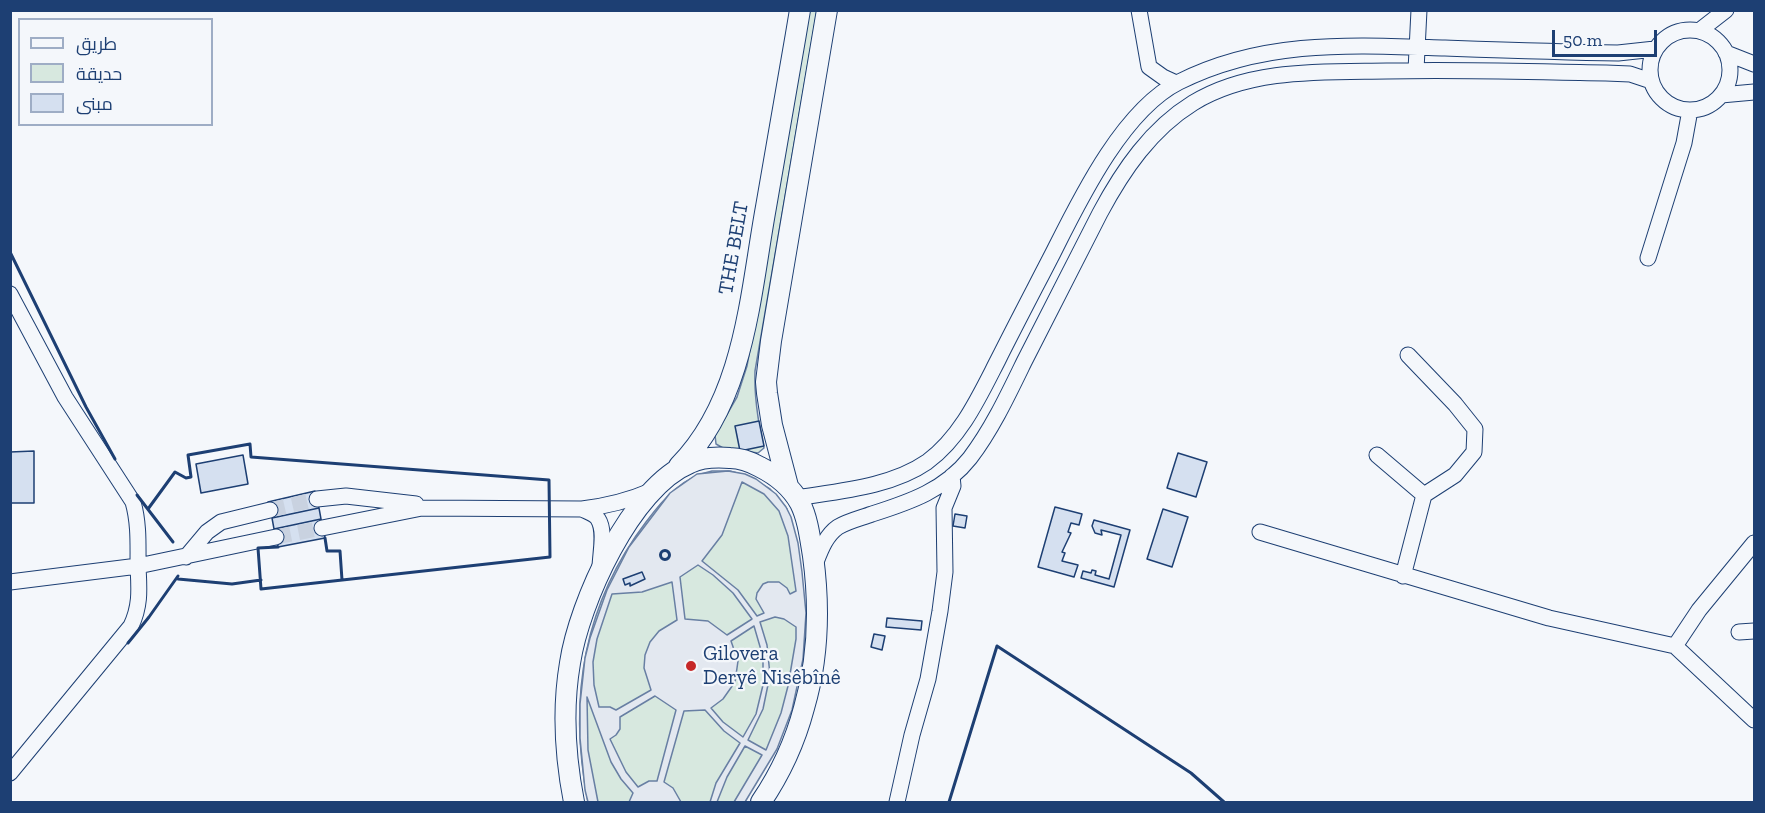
<!DOCTYPE html>
<html>
<head>
<meta charset="utf-8">
<style>
  body { margin:0 }
  #map { position:relative; width:1765px; height:813px; overflow:hidden; background:#f4f7fb; font-family:"Zilla Slab",Cairo,serif }
  canvas { display:block }
  .frame { position:absolute; inset:0; border:12px solid #1d3f73; pointer-events:none }
  .legend { position:absolute; left:18px; top:18px; width:195px; height:108px; box-sizing:border-box; background:#f4f7fb; border:2px solid #9eadc5; margin:0; padding:8px 10px; list-style:none; font-size:18px; color:#1d3f73 }
  .legend li { display:flex; align-items:center; gap:12px; height:30px }
  .legend b { width:30px; border:2px solid #9eadc5 }
  .scale { position:absolute; left:1552px; top:30px; width:105px; height:27px; box-sizing:border-box; border:3px solid #1d3f73; border-top:0; padding-left:8px; font-size:18px; line-height:21px; white-space:nowrap; color:#1d3f73; -webkit-text-stroke:4px #f4f7fb; paint-order:stroke }
</style>
</head>
<body>
<div id="map">
<canvas width="1765" height="813"></canvas>
<div class="frame"></div>
<ul class="legend">
<li><b style="height:8px;background:#f4f7fb"></b>طريق</li>
<li><b style="height:16px;background:#d7e8df"></b>حديقة</li>
<li><b style="height:16px;background:#d5e0f0"></b>مبنى</li>
</ul>
<div class="scale">50 m</div>
</div>
<script>
const ctx = document.querySelector('canvas').getContext('2d');
ctx.lineJoin = 'round';
function paint(path, color) { ctx.fillStyle = color; ctx.fill(path, 'evenodd'); }
function strokePath(path, color, width, dash) { ctx.strokeStyle = color; ctx.lineWidth = width; ctx.lineCap = dash ? 'butt' : 'round'; ctx.setLineDash(dash || []); ctx.stroke(path); }
function drawText(font, color, halo, rows, align = 'center') {
  ctx.font = font + ' "Zilla Slab",serif'; ctx.lineWidth = 4.5; ctx.setLineDash([]); ctx.textBaseline = 'middle'; ctx.strokeStyle = halo; ctx.fillStyle = color; for (const [text, x, y, turn = 0] of rows) {
    ctx.save(); ctx.translate(x, y); ctx.rotate((+turn || 0) * Math.PI / 180); ctx.textAlign = isNaN(turn) ? turn : align; if (halo) ctx.strokeText(text, 0, 0); ctx.fillText(text, 0, 0); ctx.restore();
  }
}
const green = new Path2D(`
  M809,11H817L755,371C754,398 758,422 764,448L758,453L723,448L716,444L715,435L737,397L747,366Z
  M712,471H730L748,476L770,489L787,509L805,613L804,644L797,684L744,802H588C568,701 582,606 646,522C664,498 682,477 712,471Z`);
paint(green, '#d7e8df');
strokePath(green, '#687fa3', 1.5);
const parking = new Path2D(`
  M728,471L745,474L756,479L776,494L786,507L791,517L798,543L802,572L806,613L803,659L792,710L777,749L745,802H734L762,755L745,746L727,777L717,802H710L716,783L740,743L724,731L705,710L684,711L664,782L673,788L681,802H629L633,793L621,779L611,762L587,697L588,750L598,802H588L585,790L580,738V704L585,658L590,638L607,590L629,547L670,493L697,474ZM742,482L764,494L779,511L788,536L796,591L790,594L787,588L779,582H768L763,584L757,593L756,599L764,613L757,616L738,590L702,561L722,535ZM698,565L713,575L733,593L752,619L727,635L708,621L685,619L680,577ZM672,582L677,620L659,631L650,642L645,655L644,668L651,690L616,710L610,707H599L594,685L593,662L597,639L612,594L642,592ZM775,617L784,619L796,627V639L788,686L781,713L766,750L748,740L763,709L770,675L767,645L760,622ZM754,626L763,657V685L756,714L743,737L723,722L711,708L723,699L735,682L738,661L731,641ZM655,696L676,710L657,781H649L638,787L626,772L610,739L616,735L620,729V717Z`);
paint(parking, '#e3e8f0');
strokePath(parking, '#687fa3', 1.5);
const building = new Path2D(`
  M759,421L764,446L740,451L735,426Z
  M34,451V503H10V452Z
  M1178,453L1207,462L1196,497L1167,488Z
  M243,455L248,484L201,493L196,464Z
  M315,491L319,508L272,518L268,502Z
  M1055,507L1082,514L1079,525L1071,523L1068,532L1071,533L1062,552L1065,553L1062,561L1078,565L1074,577L1038,567Z
  M319,508L321,519L274,529L272,518Z
  M1163,509L1188,517L1172,567L1147,559Z
  M955,514L967,516L965,528L953,526Z
  M321,519L325,538L278,547L274,529Z
  M1094,520L1130,530L1114,587L1081,578L1083,571L1091,573L1092,570L1096,571L1095,575L1109,579L1121,535L1101,530L1102,535L1095,533L1092,526Z
  M642,572L645,579L630,586V583L625,585L623,579Z
  M887,618L922,621L921,630L886,627Z
  M874,634L885,636L882,650L871,647Z`);
paint(building, '#d5e0f0');
strokePath(building, '#1d3f73', 1.5);
strokePath(new Path2D(`
  M270,510L317,499
  M276,537L322,528`), '#c9d2e0', 15, [15, 8]);
const minor = new Path2D(`
  M1139,10L1149,67L1163,77L1176,83
  M1650 70a40 40 0 1 1 80 0a40 40 0 1 1-80 0Z
  M1699,31L1726,10
  M1726,53L1754,64
  M1416,70L1419,10
  M1721,95L1754,92
  M1648,258L1684,143L1690,110
  M10,294L65,397L133,502C139,523 138,544 138,566C139,588 141,605 131,626L10,773
  M1377,455L1424,495L1455,475L1474,452L1475,429L1455,404L1408,355
  M796,498C839,491 891,487 927,462C961,437 979,397 998,360C1016,324 1035,288 1053,253C1080,199 1123,110 1179,82C1264,39 1353,45 1445,48C1503,50 1560,52 1618,53L1655,49
  M317,499L346,496L416,504
  M582,509C588,512 595,514 598,519C606,531 600,554 600,568
  M322,528L422,508L582,509C607,506 628,501 651,491
  M1260,532L1549,618L1675,646L1699,610L1754,543
  M186,557L207,532L221,522L270,510
  M814,567C820,552 825,536 838,527C848,521 861,518 872,514C910,502 945,490 970,458C992,429 1008,395 1024,362C1049,313 1074,263 1100,213C1123,170 1151,129 1193,103C1250,68 1323,72 1387,71C1460,69 1533,72 1606,73L1630,74L1651,81
  M1403,576L1424,495
  M10,582L138,566L276,537
  M1739,632L1754,631
  M1675,646L1754,720
  M897,802L912,735L928,679L940,611L945,572L944,508L953,486L952,476`);
const major = new Path2D(`
  M679,466C745,399 750,295 766,207C777,142 789,76 800,10
  M788,486L772,425L767,393L766,382L771,341L827,10
  M574,802C565,756 562,710 570,663C579,603 631,487 690,463C702,457 717,457 730,458C741,458 751,462 760,467C776,475 791,487 800,503C808,519 810,538 813,556C820,608 819,657 804,708C795,742 780,774 761,802`);
strokePath(minor, '#1d3f73', 17);
strokePath(major, '#1d3f73', 22);
strokePath(minor, '#f4f7fb', 15);
strokePath(major, '#f4f7fb', 20);
strokePath(new Path2D(`
  M10,252L86,407L115,459
  M137,495L173,542
  M148,509L175,472L186,478L191,477L188,455L250,444L251,457L549,480L550,557L261,589L258,548L278,547
  M325,538L327,551H340L342,580
  M660.5 555a4.5 4.5 0 1 1 9 0a4.5 4.5 0 1 1-9 0Z
  M178,579L232,584L261,580
  M128,643L149,617L178,576
  M949,802L997,646L1191,773L1224,802`), '#1d3f73', 3);
for (const [x, y, r, color] of [
  [691,666,6,"#c62828"]
]) { const dot = new Path2D(); dot.arc(x, y, r, 0, 2 * Math.PI); ctx.fillStyle = color; ctx.fill(dot); strokePath(dot, '#f4f7fb', 2); }
drawText('21px', '#1d3f73', '#f4f7fb', [
  ["THE BELT",734,248,-80]
]);
drawText('21px', '#1d3f73', '#f4f7fb', [
  ["Gilovera",703,654],
  ["Deryê Nisêbînê",703,678]
], 'left');
</script>
</body>
</html>
